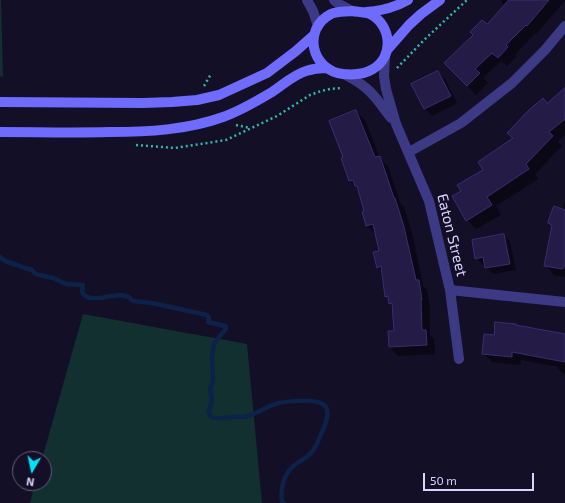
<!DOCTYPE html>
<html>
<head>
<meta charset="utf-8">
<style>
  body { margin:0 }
  #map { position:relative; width:565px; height:503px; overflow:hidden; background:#130f26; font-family:"Exo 2",sans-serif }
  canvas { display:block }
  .north { position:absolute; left:12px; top:451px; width:40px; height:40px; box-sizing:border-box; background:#130f26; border:1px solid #625e7d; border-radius:50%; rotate:189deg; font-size:11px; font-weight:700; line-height:16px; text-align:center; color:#d9d4ff }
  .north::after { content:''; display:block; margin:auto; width:14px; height:18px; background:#00e5ff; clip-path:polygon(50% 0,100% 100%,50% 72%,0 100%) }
  .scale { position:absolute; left:423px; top:473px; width:111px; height:18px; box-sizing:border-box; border:2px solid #d9d4ff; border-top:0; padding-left:5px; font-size:12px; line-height:14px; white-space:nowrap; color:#d9d4ff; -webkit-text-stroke:3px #130f26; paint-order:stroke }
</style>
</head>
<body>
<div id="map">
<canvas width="565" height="503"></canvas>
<div class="north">N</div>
<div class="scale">50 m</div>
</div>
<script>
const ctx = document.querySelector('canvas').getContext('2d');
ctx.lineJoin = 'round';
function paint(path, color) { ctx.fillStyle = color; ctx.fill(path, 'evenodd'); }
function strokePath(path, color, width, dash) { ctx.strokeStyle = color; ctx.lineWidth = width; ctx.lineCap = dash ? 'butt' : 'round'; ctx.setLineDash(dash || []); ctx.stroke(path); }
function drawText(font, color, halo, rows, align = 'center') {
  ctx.font = font + ' "Exo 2",sans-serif'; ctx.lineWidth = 4; ctx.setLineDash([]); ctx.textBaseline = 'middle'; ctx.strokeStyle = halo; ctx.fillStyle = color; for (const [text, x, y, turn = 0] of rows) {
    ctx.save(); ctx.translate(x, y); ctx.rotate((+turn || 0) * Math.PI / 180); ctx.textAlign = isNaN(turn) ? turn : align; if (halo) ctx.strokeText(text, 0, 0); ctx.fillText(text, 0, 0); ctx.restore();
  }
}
paint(new Path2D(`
  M0,0H1L3,77L0,76Z
  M83,314L247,344L262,503H30L35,483H44V459H42Z`), '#12302f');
paint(new Path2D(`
  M502,0H565V1L536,34L535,33L515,55L516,57L507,66L501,61L483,78L488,83L476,95L445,63L487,25L505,6L501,2Z
  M438,72L445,79L457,103L432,116L425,109L413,85Z
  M565,90V135L558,142L562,146L535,174L538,179L496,206L501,215L476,229L467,220L462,191L485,170L548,104Z
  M356,111L365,120L380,158L388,166L401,205L404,207L413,236L423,286L427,290L430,308V335L434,339L435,354L398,356L390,347L395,332L393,307L390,303V300L386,296L383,273L378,267L380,252L376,235L367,226L363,212H366L359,189L350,181L342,158H345Z
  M565,200V277L554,275L545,265L553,227L549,223L562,210Z
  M503,235L510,242L516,270L493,274L486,267L485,265H483L476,258Z
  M565,335V376L558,369L559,367L521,360L520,365L492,362L483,353Z`), '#0007');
strokePath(new Path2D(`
  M0,257L5,261L20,266L24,268L32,270L35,274L53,278L66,284L83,285L82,291L83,294L87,297L91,298H101L111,296L121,295L129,297L133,301L152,303L207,315L209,318L208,322L225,326L226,328L225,330L219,337L214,344L213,350L212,357L213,381L210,389L212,400L211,405L209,411L211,417C219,420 226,417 235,417C237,417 241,417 244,417C254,415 264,408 275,404C284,401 319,398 325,406C331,412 325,425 322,432C319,439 316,448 311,453C307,458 301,460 296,464C284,472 280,488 282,502L284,503`), '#0c2248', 4.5);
const building = new Path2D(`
  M509,0H549L527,26L526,25L506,45L508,47L498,58L492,53L475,69L480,73L467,86L444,63L473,35L470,32L482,20L487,24Z
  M438,71L451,96L424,109L411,84Z
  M565,88V119L549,132L553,136L526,164L529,169L487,197L492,205L466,221L452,196L461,191L457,185L483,170L478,162L513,138L507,133L529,110L543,98L547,103Z
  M356,110L375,157L380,156L394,198H395L404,227L416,280H419L422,300H421L422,330H426L427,345L389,347L388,331H394L392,303L389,304L388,296L385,297L381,266L377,268L373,252L379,251L373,224L366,226L362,212L364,211L357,186H355L353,180L349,181L341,158L343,157L329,121Z
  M554,206L565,210V266H563V269L544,266L552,225L548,223Z
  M504,234L510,264L485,268L483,257L475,259L472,240Z
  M495,322L516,324V325L565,334V362L512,352V357L482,354L484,334L494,335Z`);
paint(building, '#241b47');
strokePath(building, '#3b2d73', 1);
strokePath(new Path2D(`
  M397,68L425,39L467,0
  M204,86L211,74
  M236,125L250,128
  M136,145L175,148L226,140L277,116L310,95L321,91L330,89L342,88`), '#2fb8b0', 2.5, [2, 3]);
strokePath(new Path2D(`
  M307,0L313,11L318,26
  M334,0L339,4L352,11
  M385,57L384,76L386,89L396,124L429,201L450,290L459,359
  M344,74C351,78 359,82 366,88C376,96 383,108 391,118
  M409,152L461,123L512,83L545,50L565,26
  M450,290L565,302`), '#3d3a85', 10);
strokePath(new Path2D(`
  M352,11C358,12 365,12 370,14C392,25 394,57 373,69C365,74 353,75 343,74C311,70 302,29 331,14C338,11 345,12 352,11Z
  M366,12C382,11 394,8 408,0
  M388,49L409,25L421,14L440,0
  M0,102L143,103L172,102L197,100L219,95L267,73L296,51L314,35
  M0,132C36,132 73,133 109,132C148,132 187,130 223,117C240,111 257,101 272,92C283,85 293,75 306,71C312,69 319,68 326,68`), '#6f6bff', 10);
drawText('15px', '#d9d4ff', '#130f26', [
  ["Eaton Street",452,235,76]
]);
</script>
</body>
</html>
